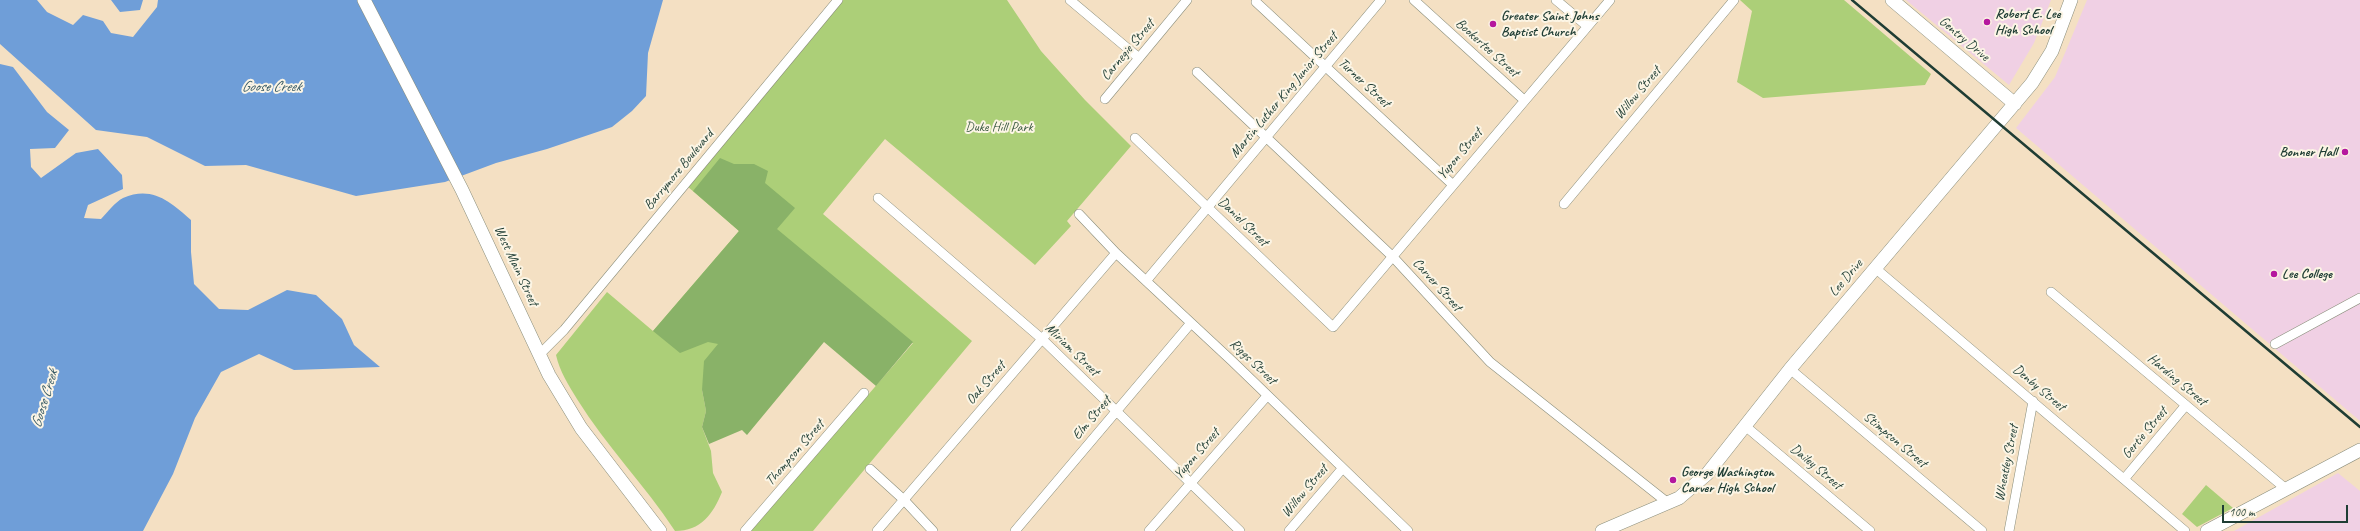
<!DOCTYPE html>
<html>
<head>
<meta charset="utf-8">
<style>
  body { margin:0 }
  #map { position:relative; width:2360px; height:531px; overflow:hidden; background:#f4e0c3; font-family:Caveat,sans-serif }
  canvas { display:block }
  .scale { position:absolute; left:2222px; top:505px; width:126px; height:18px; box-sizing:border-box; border:2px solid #1f3d34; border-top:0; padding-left:5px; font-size:12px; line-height:14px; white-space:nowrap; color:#1f3d34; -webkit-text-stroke:3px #fcf5e5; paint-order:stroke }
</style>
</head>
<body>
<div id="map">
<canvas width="2360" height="531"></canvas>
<div class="scale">100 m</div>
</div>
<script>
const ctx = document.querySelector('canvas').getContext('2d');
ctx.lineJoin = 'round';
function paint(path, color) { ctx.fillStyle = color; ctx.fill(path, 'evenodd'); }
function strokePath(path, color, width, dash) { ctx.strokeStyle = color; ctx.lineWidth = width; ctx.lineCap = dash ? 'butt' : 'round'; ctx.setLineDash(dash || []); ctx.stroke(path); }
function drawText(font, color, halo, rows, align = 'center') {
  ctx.font = font + ' Caveat,sans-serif'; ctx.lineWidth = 4; ctx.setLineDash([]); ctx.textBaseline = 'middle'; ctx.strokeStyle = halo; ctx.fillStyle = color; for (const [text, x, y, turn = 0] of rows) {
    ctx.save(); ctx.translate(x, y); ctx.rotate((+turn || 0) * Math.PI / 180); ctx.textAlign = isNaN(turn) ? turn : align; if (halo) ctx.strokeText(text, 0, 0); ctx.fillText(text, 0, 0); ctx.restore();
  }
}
paint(new Path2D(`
  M1906,0H2051L2034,43L2009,85Z
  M2087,0H2360V421L2016,128L2055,77Z
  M2338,473L2360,491V531H2234Z`), '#f0d0e4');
paint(new Path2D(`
  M842,0H1007L1041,51L1085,100L1131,146L1067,221L1071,226L1035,265L885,139L823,214L972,341L813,531H750L913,343L734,336L702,390L706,411L702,427L711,451L713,473L722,492C713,514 701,531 675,531C645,485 606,446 577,399C568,384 560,372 556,355L607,292L653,331L739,231L687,186Z
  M1740,0H1844L1931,74L1925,85L1763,98L1737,82L1752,11Z
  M2206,485L2233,508L2197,527L2182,514Z`), '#accf78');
paint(new Path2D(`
  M720,158L734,164H754L768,171L765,183L795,208L777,229L913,342L876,386L824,342L747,435L742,430L709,444L702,427L706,411L702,390L704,361L718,344L708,342L680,353L653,331L739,231L693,191Z`), '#89b268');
paint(new Path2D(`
  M0,0H37L47,12L73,25L83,15L103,21L111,33L133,37L157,7L158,0H663L648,53L646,96L632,111L612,127L547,149L496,163L445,182L356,196L246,165L205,166L147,137L96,130L0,44Z
  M111,0H143L140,10L120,12Z
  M0,64L13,67L47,112L69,130L55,148L30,149L31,167L41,178L76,153L98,149L122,175L123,189L88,205L84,218L101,219C107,213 115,202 123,198C152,185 171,202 191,220V252L194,284L219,309L248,310L287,290L316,295L342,319L354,345L380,367L294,370L259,354L221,372L195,418L173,474L143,531H0Z`), '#6f9ed8');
const street = new Path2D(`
  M1070,0L1139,58
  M1414,0L1524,100
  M1556,0L1587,26
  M1256,2L1453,185
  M1197,72L1393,257L1490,362L1668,503
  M1105,99L1187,0
  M1135,138L1333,327L1610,0
  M878,198L1042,339L1240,531
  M1564,204L1734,0
  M1079,214L1116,253L1232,361L1408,531
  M1875,268L2185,531
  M1146,281L1381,0
  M2051,292L2286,489
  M2275,344L2360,298
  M539,355L564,330L838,0
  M1790,369L1982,531
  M1744,425L1870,531
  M870,469L904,500L933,531
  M2125,478L2186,405
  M745,531L864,393
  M877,531L1116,253
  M1015,531L1191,323
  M1149,531L1267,396
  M1289,531L1342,469
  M2009,531L2033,401`);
const secondary = new Path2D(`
  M364,0L462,190L549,375L581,428L660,531
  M1892,0L2015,104
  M1602,531L1679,498L1707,474L1790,369L2032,83L2052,51L2071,0
  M2207,531L2360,450`);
strokePath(street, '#8a8e7c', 10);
strokePath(secondary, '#8a8e7c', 14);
strokePath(street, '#fff', 9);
strokePath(secondary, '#fff', 13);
strokePath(new Path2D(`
  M1852,0L2360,427`), '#1f3d34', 2.5);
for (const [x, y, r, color] of [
  [1987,22,4,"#b5179e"],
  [1493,24,4,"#b5179e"],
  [2345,152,4,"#b5179e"],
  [2274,274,4,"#b5179e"],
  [1673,480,4,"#b5179e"]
]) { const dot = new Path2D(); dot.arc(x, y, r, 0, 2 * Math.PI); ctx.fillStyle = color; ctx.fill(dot); strokePath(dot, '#fcf5e5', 1.5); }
drawText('bold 14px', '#1f3d34', '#fcf5e5', [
  ["Robert E. Lee",1995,14],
  ["High School",1995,30],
  ["Greater Saint Johns",1501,16],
  ["Baptist Church",1501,32],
  ["Bonner Hall",2337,152,"right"],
  ["Lee College",2282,274],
  ["George Washington",1681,472],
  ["Carver High School",1681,488]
], 'left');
drawText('14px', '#1f3d34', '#fcf5e5', [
  ["Gentry Drive",1964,39,40],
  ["Bookertee Street",1487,48,42],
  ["Carnegie Street",1128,50,-50],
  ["Turner Street",1364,83,43],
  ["Willow Street",1638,93,-50],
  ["Martin Luther King Junior Street",1284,95,-50],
  ["Yupon Street",1460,154,-50],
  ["Barrymore Boulevard",679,170,-50],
  ["Daniel Street",1243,222,44],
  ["West Main Street",516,266,65],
  ["Lee Drive",1846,278,-50],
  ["Carver Street",1437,285,48],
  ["Miriam Street",1072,350,44],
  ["Riggs Street",1253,362,44],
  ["Harding Street",2177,380,40],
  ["Oak Street",986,383,-49],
  ["Denby Street",2039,388,40],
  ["Elm Street",1092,418,-50],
  ["Gertie Street",2145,433,-50],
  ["Stimpson Street",1895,440,40],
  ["Thompson Street",795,453,-49],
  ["Yupon Street",1197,454,-49],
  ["Wheatley Street",2007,463,-79],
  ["Dailey Street",1816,467,40],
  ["Willow Street",1305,491,-50]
]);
drawText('14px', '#3b5a42', '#fcf5e5', [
  ["Duke Hill Park",999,127]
]);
drawText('italic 15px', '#375a65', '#fcf5e5', [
  ["Goose Creek",271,87],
  ["Goose Creek",45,399,-73]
]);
</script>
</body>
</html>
